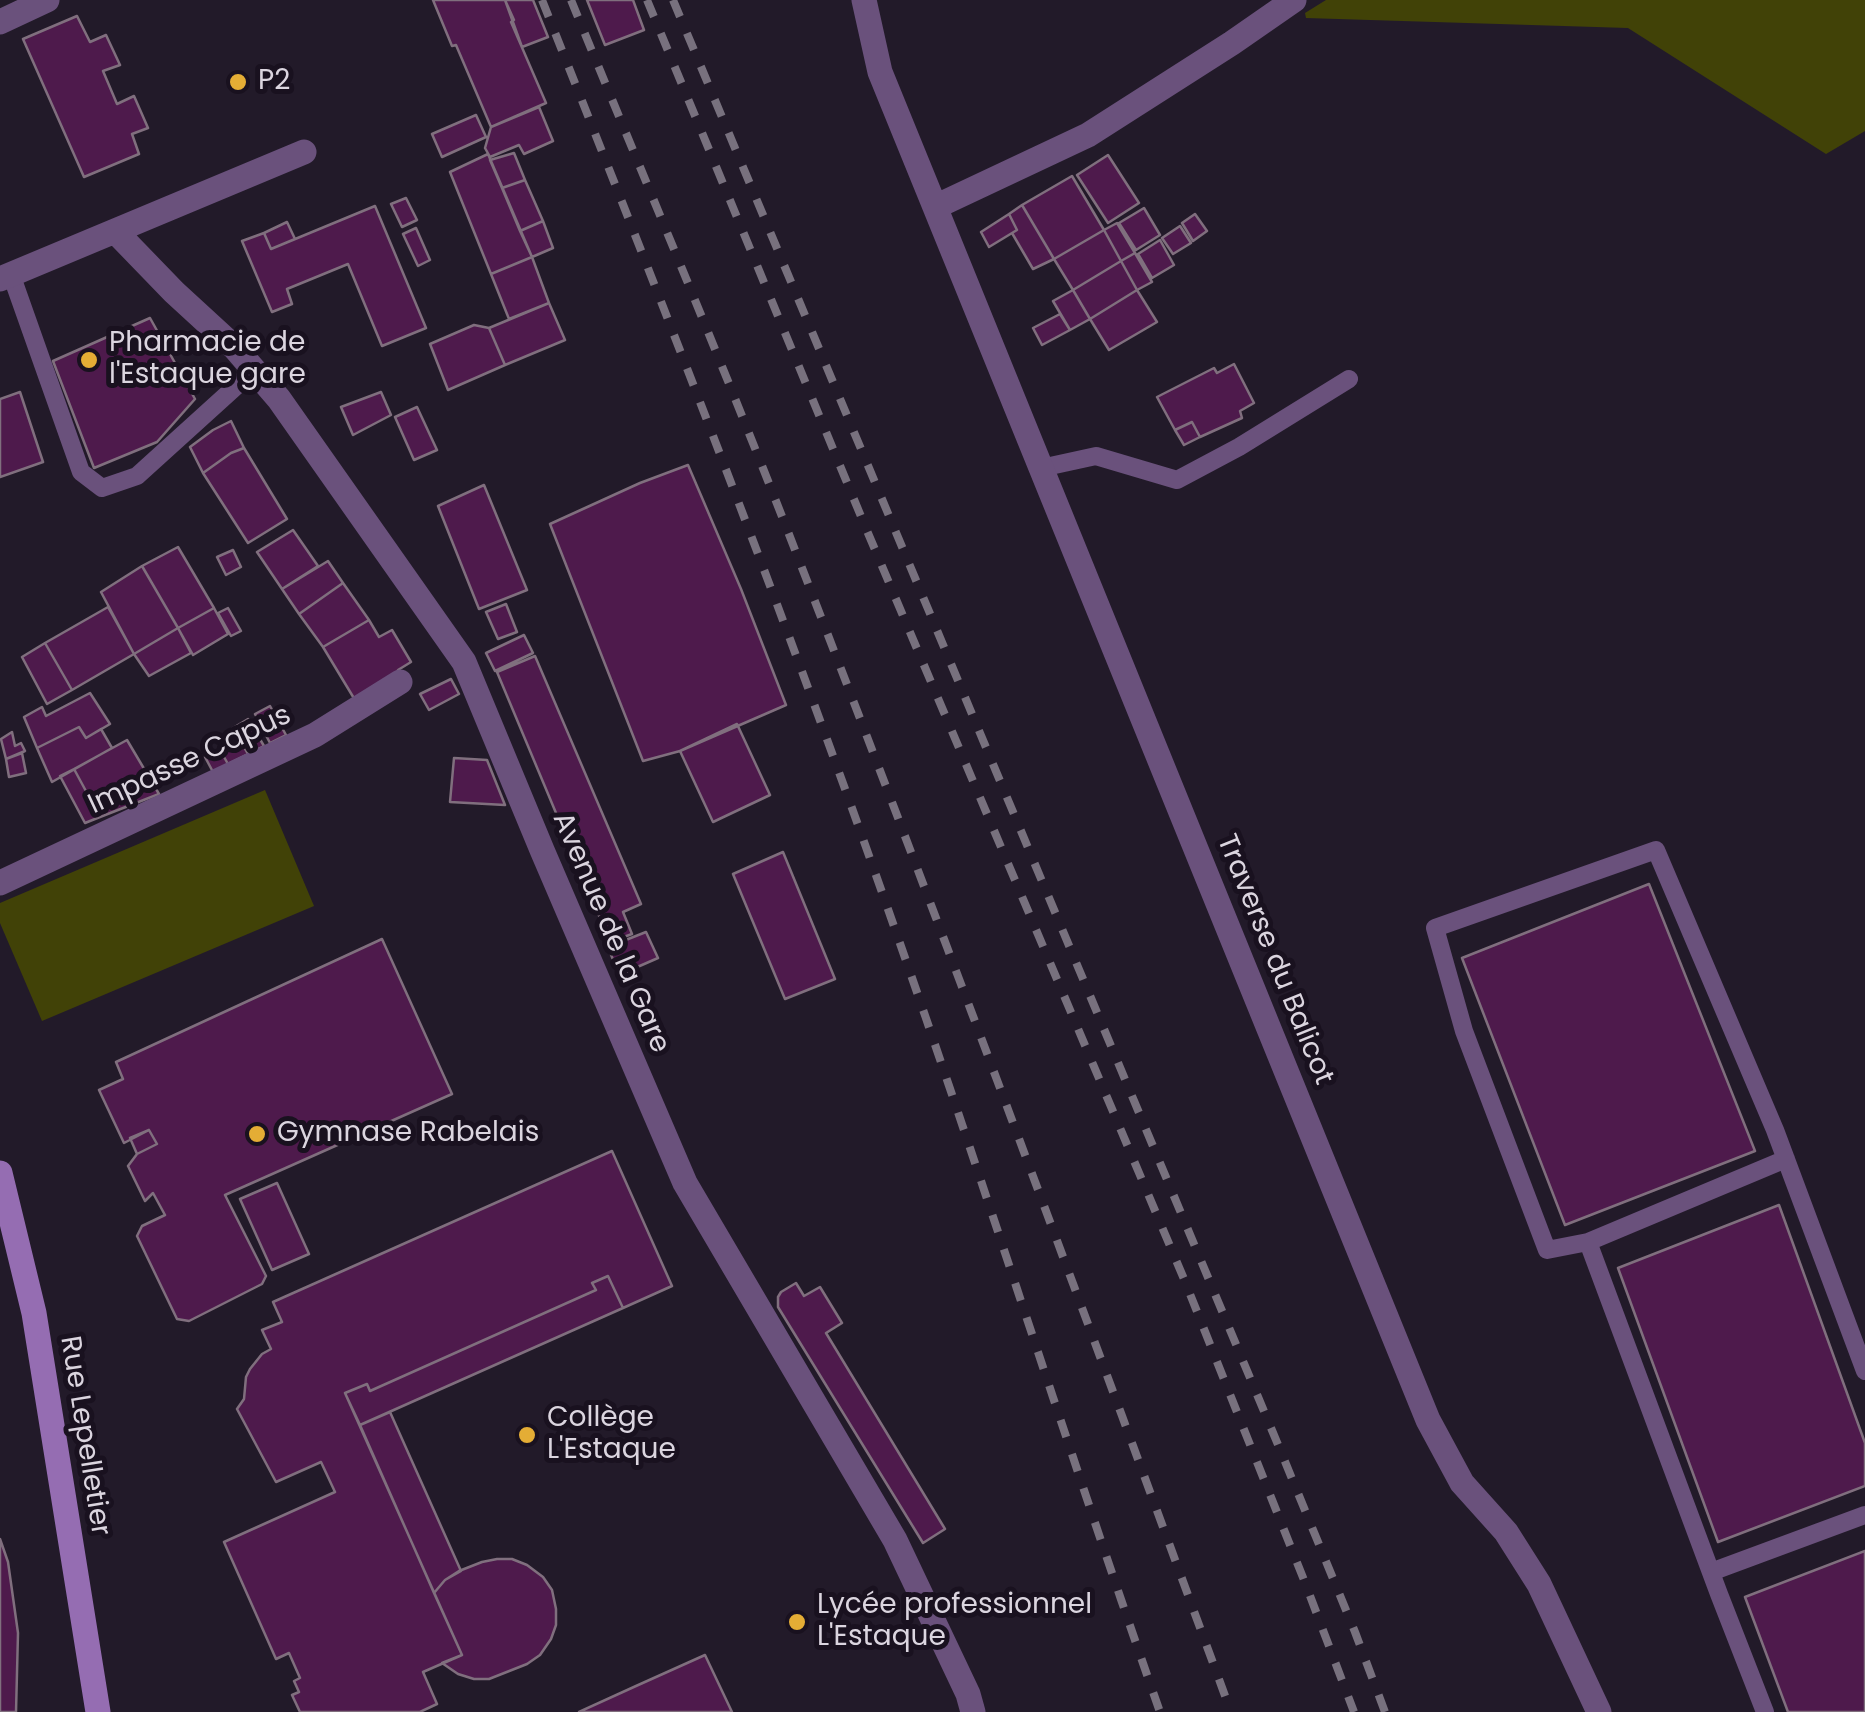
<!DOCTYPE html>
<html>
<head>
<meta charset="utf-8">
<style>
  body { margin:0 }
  canvas { display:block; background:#221a29 }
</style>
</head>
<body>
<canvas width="1865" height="1712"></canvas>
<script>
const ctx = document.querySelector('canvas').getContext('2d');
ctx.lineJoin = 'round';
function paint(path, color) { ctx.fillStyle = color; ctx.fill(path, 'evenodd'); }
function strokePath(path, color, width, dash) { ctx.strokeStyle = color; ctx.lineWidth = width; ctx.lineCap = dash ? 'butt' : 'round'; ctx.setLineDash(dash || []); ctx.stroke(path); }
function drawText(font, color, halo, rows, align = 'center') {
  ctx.font = font + ' Poppins,sans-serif'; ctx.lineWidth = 10; ctx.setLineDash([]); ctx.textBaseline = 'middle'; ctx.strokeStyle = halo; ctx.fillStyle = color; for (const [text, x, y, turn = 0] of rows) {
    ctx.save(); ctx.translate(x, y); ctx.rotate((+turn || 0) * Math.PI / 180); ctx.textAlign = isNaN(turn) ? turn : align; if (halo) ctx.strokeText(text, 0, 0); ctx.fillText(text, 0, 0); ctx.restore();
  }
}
paint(new Path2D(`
  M1326,0H1865V131L1826,154L1628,28L1306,18L1305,13Z
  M265,790L314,906L42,1021L0,923V903Z`), '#414207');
const building = new Path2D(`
  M433,0H505L514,20L511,22L546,103L491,127L456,45L452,46Z
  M505,0H533L548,37L522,47Z
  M587,0H633L644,30L605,45Z
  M77,16L90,42L106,35L120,65L103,71L117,104L134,96L148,128L132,134L139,154L84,177L23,39Z
  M539,107L553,141L524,154L519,145L490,157L485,148L491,127Z
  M476,115L486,137L442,157L432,134Z
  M514,153L525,180L502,188L490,160Z
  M488,154L532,257L491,274L450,172Z
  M1108,155L1139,203L1108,223L1077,175Z
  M1072,176L1104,230L1054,259L1022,205Z
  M525,180L543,221L520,231L502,188Z
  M406,198L417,220L402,227L391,204Z
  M1022,205L1054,259L1033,269L1012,233L1017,230L1009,214Z
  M375,206L426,328L382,346L348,264L287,289L292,304L272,312L242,241L264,233L271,249Z
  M1144,208L1160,235L1136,250L1119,223Z
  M1009,214L1017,230L989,247L981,232Z
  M1195,214L1207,231L1193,241L1182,223Z
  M543,221L553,248L532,257L520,231Z
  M287,222L295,239L271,249L264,233Z
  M1117,223L1135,253L1121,261L1104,230Z
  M1180,226L1191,243L1173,254L1162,238Z
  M416,228L430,260L418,266L403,234Z
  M1104,230L1121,261L1073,290L1054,259Z
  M1160,240L1174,265L1152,278L1138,254Z
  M1135,253L1152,282L1137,290L1121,261Z
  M532,257L549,303L509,319L491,274Z
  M1121,261L1137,290L1090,319L1073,290Z
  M1073,290L1090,319L1070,330L1053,301Z
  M1137,290L1157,322L1109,350L1090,319Z
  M549,303L565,340L505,365L489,328Z
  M1060,314L1070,330L1042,345L1033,328Z
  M150,318L195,399L157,442L94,468L53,361Z
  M474,325L489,328L505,365L448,390L430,344Z
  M1234,364L1254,403L1240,411L1242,418L1200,437L1192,422L1175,430L1157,397L1214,368L1217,373Z
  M20,392L43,462L0,477V399Z
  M381,392L391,415L353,435L341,407Z
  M417,407L437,450L414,460L395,417Z
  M231,421L244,448L231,453L203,473L190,447L213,430Z
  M1192,422L1200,437L1184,445L1175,430Z
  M244,448L287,519L248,543L203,473L231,453Z
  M688,465L741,589L786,705L680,751L643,761L550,524L640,483Z
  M484,485L527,590L479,609L438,506Z
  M293,530L318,566L282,589L257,552Z
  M178,547L214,608L178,628L142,566Z
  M233,550L241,567L226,575L217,557Z
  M328,561L343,583L299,614L282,589Z
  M142,566L178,628L134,654L101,592Z
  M343,583L369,620L323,647L299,614Z
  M506,604L517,632L498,639L486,612Z
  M108,607L134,654L72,690L45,643Z
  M214,608L228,634L193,655L178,628Z
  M228,608L241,631L231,636L218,613Z
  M369,620L379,637L392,630L411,662L398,670L400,674L355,700L323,647Z
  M178,628L191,653L149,676L134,654Z
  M524,635L533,653L495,671L486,653Z
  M45,643L72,690L47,704L22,657Z
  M535,656L641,904L623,912L632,934L610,942L497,672Z
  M451,679L459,694L429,710L420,694Z
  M90,693L110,724L86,738L79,727L37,748L24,717L42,707L46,716Z
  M270,706L286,735L270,743L255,714Z
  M248,719L264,746L248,754L233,728Z
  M737,724L770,795L713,822L680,751Z
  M79,727L86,738L101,729L112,748L52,782L37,748Z
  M12,732L15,746L21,743L25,751L6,759L1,739Z
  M240,739L248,754L228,764L220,750Z
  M127,740L159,794L100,817L74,769Z
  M220,750L228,764L213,772L205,757Z
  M22,753L26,773L9,777L6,759Z
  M454,758L487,760L505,805L450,802Z
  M74,769L100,817L85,823L60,776Z
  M783,852L835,979L785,999L733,874Z
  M1649,884L1755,1151L1565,1225L1462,958Z
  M646,932L658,958L619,975L608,947Z
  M382,939L452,1094L225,1195L266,1276L262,1284L189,1321L177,1319L137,1236L142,1226L165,1215L153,1193L145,1201L128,1166L137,1154L157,1144L149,1130L124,1143L99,1090L123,1079L116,1062Z
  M149,1130L157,1144L137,1154L130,1138Z
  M612,1151L672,1286L623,1308L608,1276L592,1283L596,1290L370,1391L367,1384L345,1393L462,1655L423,1672L437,1704L420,1712H300L292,1695L299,1692L294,1681L300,1678L289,1653L276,1659L224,1542L335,1492L321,1462L276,1482L237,1409L244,1399L246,1377L250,1369L262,1354L271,1349L262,1330L282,1322L273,1302Z
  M277,1183L309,1254L272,1270L240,1199Z
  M1779,1205L1865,1443V1486L1718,1542L1618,1268Z
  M608,1276L623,1308L360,1425L345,1393L367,1384L370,1391L596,1290L592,1283Z
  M796,1283L804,1296L820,1287L842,1323L826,1333L945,1529L923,1543L778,1307V1297L781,1292Z
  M390,1412L461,1571L445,1580L434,1593L360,1425Z
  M0,1539L8,1562L18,1633L16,1712H0Z
  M1865,1551V1712H1788L1745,1597Z
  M497,1559H512L527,1565L543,1577L552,1590L556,1609V1625L551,1639L540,1655L527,1664L489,1679H474L458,1674L442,1663L462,1655L434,1593L445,1580L459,1571L482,1562Z
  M705,1655L732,1712H579L636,1686Z`);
paint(building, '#4e1a4c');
strokePath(building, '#806f7e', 2.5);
strokePath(new Path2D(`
  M11,274L81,472L102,488L137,476L254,370
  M1041,468L1096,456L1177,480L1239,447L1349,379
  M1588,1242L1786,1159
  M1711,1572L1865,1515
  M1765,1712L1719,1594L1588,1242L1547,1250L1464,1031L1435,928L1656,850L1775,1130L1865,1371`), '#6a517c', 18);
strokePath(new Path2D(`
  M864,0L880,72L935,207L1088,135L1232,43L1294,0
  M0,22L47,0
  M935,207L1428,1420L1462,1483L1506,1532L1539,1584L1599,1712
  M115,231L174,292L235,348L279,399L464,662L542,850L685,1183L895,1540L968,1694L973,1712
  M0,279L304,152
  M0,883L315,735L400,682`), '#6a517c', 25);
strokePath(new Path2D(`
  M0,1173L34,1313L98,1712`), '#956db2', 25);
strokePath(new Path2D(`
  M542,0C665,309 786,618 896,932C987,1191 1069,1453 1160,1712
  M571,0C647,185 725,369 797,555C946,939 1089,1325 1231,1712
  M647,0L865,526L1184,1279L1304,1580L1354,1712
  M673,0L1279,1447L1355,1632L1385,1712`), '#78717e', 8, [18, 18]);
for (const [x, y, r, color] of [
  [238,82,10,"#e4ad35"],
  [89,360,10,"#e4ad35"],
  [257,1134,10,"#e4ad35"],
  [527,1435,10,"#e4ad35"],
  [797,1622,10,"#e4ad35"]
]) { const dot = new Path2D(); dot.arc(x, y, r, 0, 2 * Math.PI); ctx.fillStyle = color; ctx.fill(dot); strokePath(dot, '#19111f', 4); }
drawText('28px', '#dbd5df', '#19111f', [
  ["P2",258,82],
  ["Pharmacie de",109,344],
  ["l'Estaque gare",109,376],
  ["Gymnase Rabelais",277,1134],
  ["Collège",547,1419],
  ["L'Estaque",547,1451],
  ["Lycée professionnel",817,1606],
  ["L'Estaque",817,1638]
], 'left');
drawText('28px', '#dbd5df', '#19111f', [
  ["Impasse Capus",190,761,-25],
  ["Avenue de la Gare",610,933,67],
  ["Traverse du Balicot",1274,960,68],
  ["Rue Lepelletier",84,1436,81]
]);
</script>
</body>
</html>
